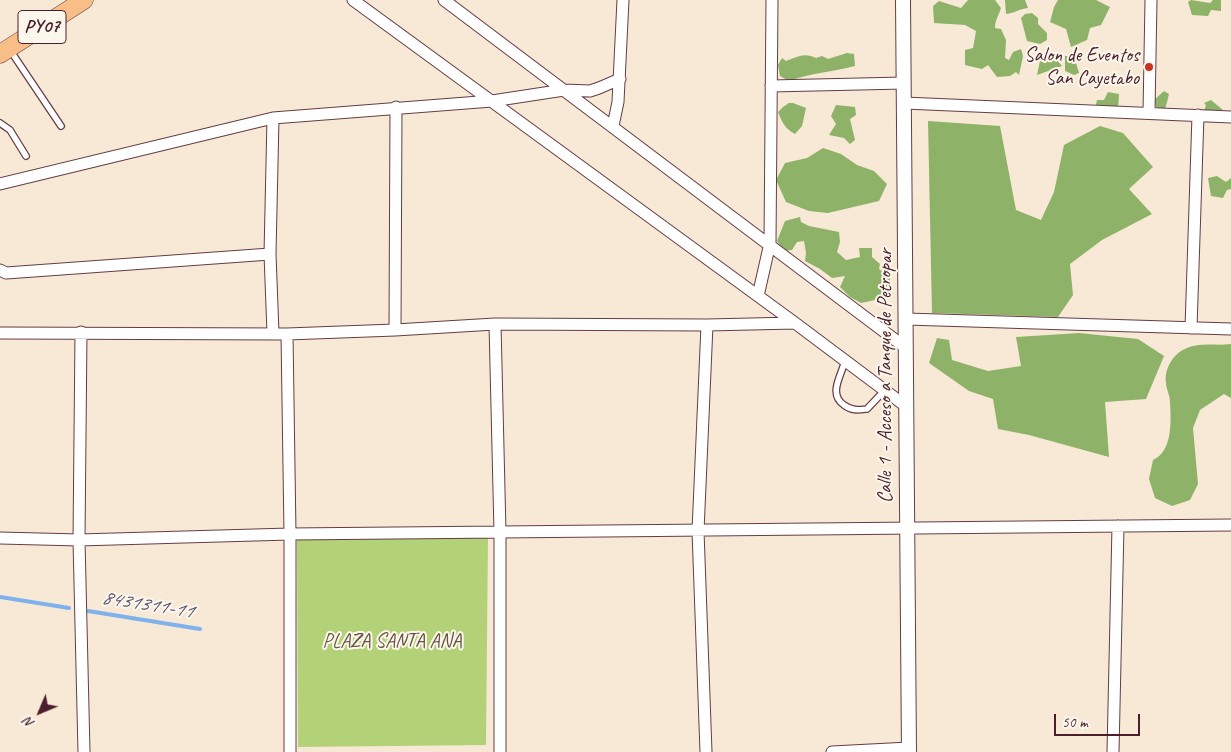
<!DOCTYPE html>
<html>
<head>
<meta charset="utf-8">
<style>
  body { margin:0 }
  #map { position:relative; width:1231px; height:752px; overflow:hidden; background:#f7e9d5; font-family:Caveat,sans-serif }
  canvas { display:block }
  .north { position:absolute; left:15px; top:687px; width:50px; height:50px; -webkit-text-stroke:4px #fbf7ec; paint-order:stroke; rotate:225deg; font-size:14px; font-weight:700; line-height:20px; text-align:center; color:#4a1f2b }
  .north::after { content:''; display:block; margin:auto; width:18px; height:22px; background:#4a1f2b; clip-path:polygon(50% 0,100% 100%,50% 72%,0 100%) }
  .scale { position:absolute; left:1054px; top:714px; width:86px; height:22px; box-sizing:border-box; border:2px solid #4a1f2b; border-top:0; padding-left:6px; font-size:15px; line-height:18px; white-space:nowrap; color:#4a1f2b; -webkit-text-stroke:4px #fbf7ec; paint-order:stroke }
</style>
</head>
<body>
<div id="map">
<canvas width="1231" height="752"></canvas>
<div class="north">N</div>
<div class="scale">50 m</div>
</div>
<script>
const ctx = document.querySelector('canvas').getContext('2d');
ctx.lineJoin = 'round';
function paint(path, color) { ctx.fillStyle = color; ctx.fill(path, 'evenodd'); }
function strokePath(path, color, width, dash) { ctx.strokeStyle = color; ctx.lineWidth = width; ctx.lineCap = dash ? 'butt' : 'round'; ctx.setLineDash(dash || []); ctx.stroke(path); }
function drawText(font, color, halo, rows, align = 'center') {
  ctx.font = font + ' Caveat,sans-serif'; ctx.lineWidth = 4; ctx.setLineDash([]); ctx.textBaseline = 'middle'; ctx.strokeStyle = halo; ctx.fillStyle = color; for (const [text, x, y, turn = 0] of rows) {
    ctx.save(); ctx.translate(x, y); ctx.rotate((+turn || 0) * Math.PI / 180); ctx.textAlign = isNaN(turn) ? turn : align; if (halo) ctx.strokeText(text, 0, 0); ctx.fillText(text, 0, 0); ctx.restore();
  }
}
paint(new Path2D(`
  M488,537L486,745L298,747L297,540Z`), '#b3d177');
paint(new Path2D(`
  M968,0H995L1001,8C999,15 995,20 995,28L1001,29L1006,40L1005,58L1009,60L1013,52L1021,49L1023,56L1019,75L1016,72L1010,76L997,77L988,65L982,69L965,65V50L973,48L976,31L965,25L934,23L933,6L939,1L961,8Z
  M1005,0H1025L1028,8C1019,9 1015,13 1006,14Z
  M1058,0H1096L1110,7L1101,25L1090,28L1087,40L1071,47L1066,29L1050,22L1054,7Z
  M1191,0L1210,3L1213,0H1221V11L1211,10L1208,16L1192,15L1188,2Z
  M1032,13L1038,18V24L1047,33V40L1040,44L1027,41L1021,18L1025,14Z
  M847,53L854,54L855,66C833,72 810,73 789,81L780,76L778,65L782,58L786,61C797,57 804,52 816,58L822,56L828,59Z
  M1041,56L1051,60H1057L1062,66L1037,75Z
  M1065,56H1074L1079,73L1074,75L1065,71Z
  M1164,91L1169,94L1165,110H1157L1154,100Z
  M1108,92L1119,94L1118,110L1095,109L1097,100H1104Z
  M1211,100L1223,110L1221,116L1204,111L1206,105L1204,103Z
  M789,103H793L806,108L802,126L795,134C785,129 782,122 778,112L783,107Z
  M836,105L855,107L856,115L850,119L855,140L850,144L844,138L829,135L836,124L831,116Z
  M928,121L1000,126L1016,210L1041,220L1054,192L1064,145L1100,126L1123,133L1153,167L1129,189L1152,214L1102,240L1070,264L1073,295L1058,317L932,313Z
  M823,148L841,154L857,165L874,171L887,184L879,201L828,213L809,211L786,202L776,180L785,163L807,158Z
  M1217,176L1226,182L1231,178V189L1227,190L1223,198L1211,196L1208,178Z
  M800,217L801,222L809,226L839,232L840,242L837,252L846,260L860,257L859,248H872V257L880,264L879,269L890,277L889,297L861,303L850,297L840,287L845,276L832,278L820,269L805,261L806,253L804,241L797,242L792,250L784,251L777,241L785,221Z
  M1079,333L1138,339L1164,356L1146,399L1105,402L1109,457L1029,435L998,429L993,399L969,391L929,363L937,338L949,340L952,360L988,371L1021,366L1016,337Z
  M1231,344V398L1224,394L1200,410L1193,428L1198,484L1190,500L1172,506L1155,498L1149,479L1153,460C1173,451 1171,421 1170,402C1170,395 1166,389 1166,383C1164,369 1173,354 1185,349C1199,342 1216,346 1231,344Z`), '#8eb368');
strokePath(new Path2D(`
  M0,597L69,608
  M88,611L200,629`), '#7fb2ec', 4);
const service = new Path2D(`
  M10,50L61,126
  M0,123L10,130L26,156
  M845,361C841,376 828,394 844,405C852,411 858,410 867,409L884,391`);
const minor = new Path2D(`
  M353,0L795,323L907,407
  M444,0L906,348
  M771,86L904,83
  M904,103L1231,117
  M1149,113L1151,0
  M613,126L618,102L623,0
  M0,184L273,118L492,101L564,90L590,91L599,88L620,79
  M0,270L6,273L270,254
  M758,296L770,243L772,0
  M906,319L1231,329
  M495,324L500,532V752
  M1191,328L1198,115
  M395,330L396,107
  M81,332L79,540L84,752
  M0,333L287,334L395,330L495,324L707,325L795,323
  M273,333L270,254L273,118
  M287,334L290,534V752
  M0,538L79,540L290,534L1231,525
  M706,752L698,531L707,325
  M832,752L909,748
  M1113,752L1118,526`);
const tertiary = new Path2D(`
  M903,0L909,752`);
const trunk = new Path2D(`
  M0,54L84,0`);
strokePath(service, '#643d44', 8);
strokePath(minor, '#643d44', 13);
strokePath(tertiary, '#643d44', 16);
strokePath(trunk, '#643d44', 19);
strokePath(service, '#fff', 5.5);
strokePath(minor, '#fff', 11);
strokePath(tertiary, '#fff', 14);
strokePath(trunk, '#f7be88', 18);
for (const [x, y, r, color] of [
  [1149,67,5,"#c8321e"]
]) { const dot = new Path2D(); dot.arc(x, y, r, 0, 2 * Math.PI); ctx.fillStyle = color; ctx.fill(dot); strokePath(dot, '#fbf7ec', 2); }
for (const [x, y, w] of [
  [42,27,48]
]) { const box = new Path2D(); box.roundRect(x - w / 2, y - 16.5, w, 33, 4); ctx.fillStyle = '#fbf7ec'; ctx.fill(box); strokePath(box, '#4a1f2b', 1); }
drawText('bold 19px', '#4a1f2b', null, [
  ["PY07",42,27]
]);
drawText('20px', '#4a1f2b', '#fbf7ec', [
  ["Salon de Eventos",1139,56],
  ["San Cayetabo",1139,79]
], 'right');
drawText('20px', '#4a1f2b', '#fbf7ec', [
  ["Calle 1 - Acceso a Tanque de Petropar",886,376,-90]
]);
drawText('20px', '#6a5442', '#fbf7ec', [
  ["PLAZA SANTA ANA",392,642]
]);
drawText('italic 21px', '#5d526f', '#fbf7ec', [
  ["8431311-11",147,605,9]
]);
</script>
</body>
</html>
